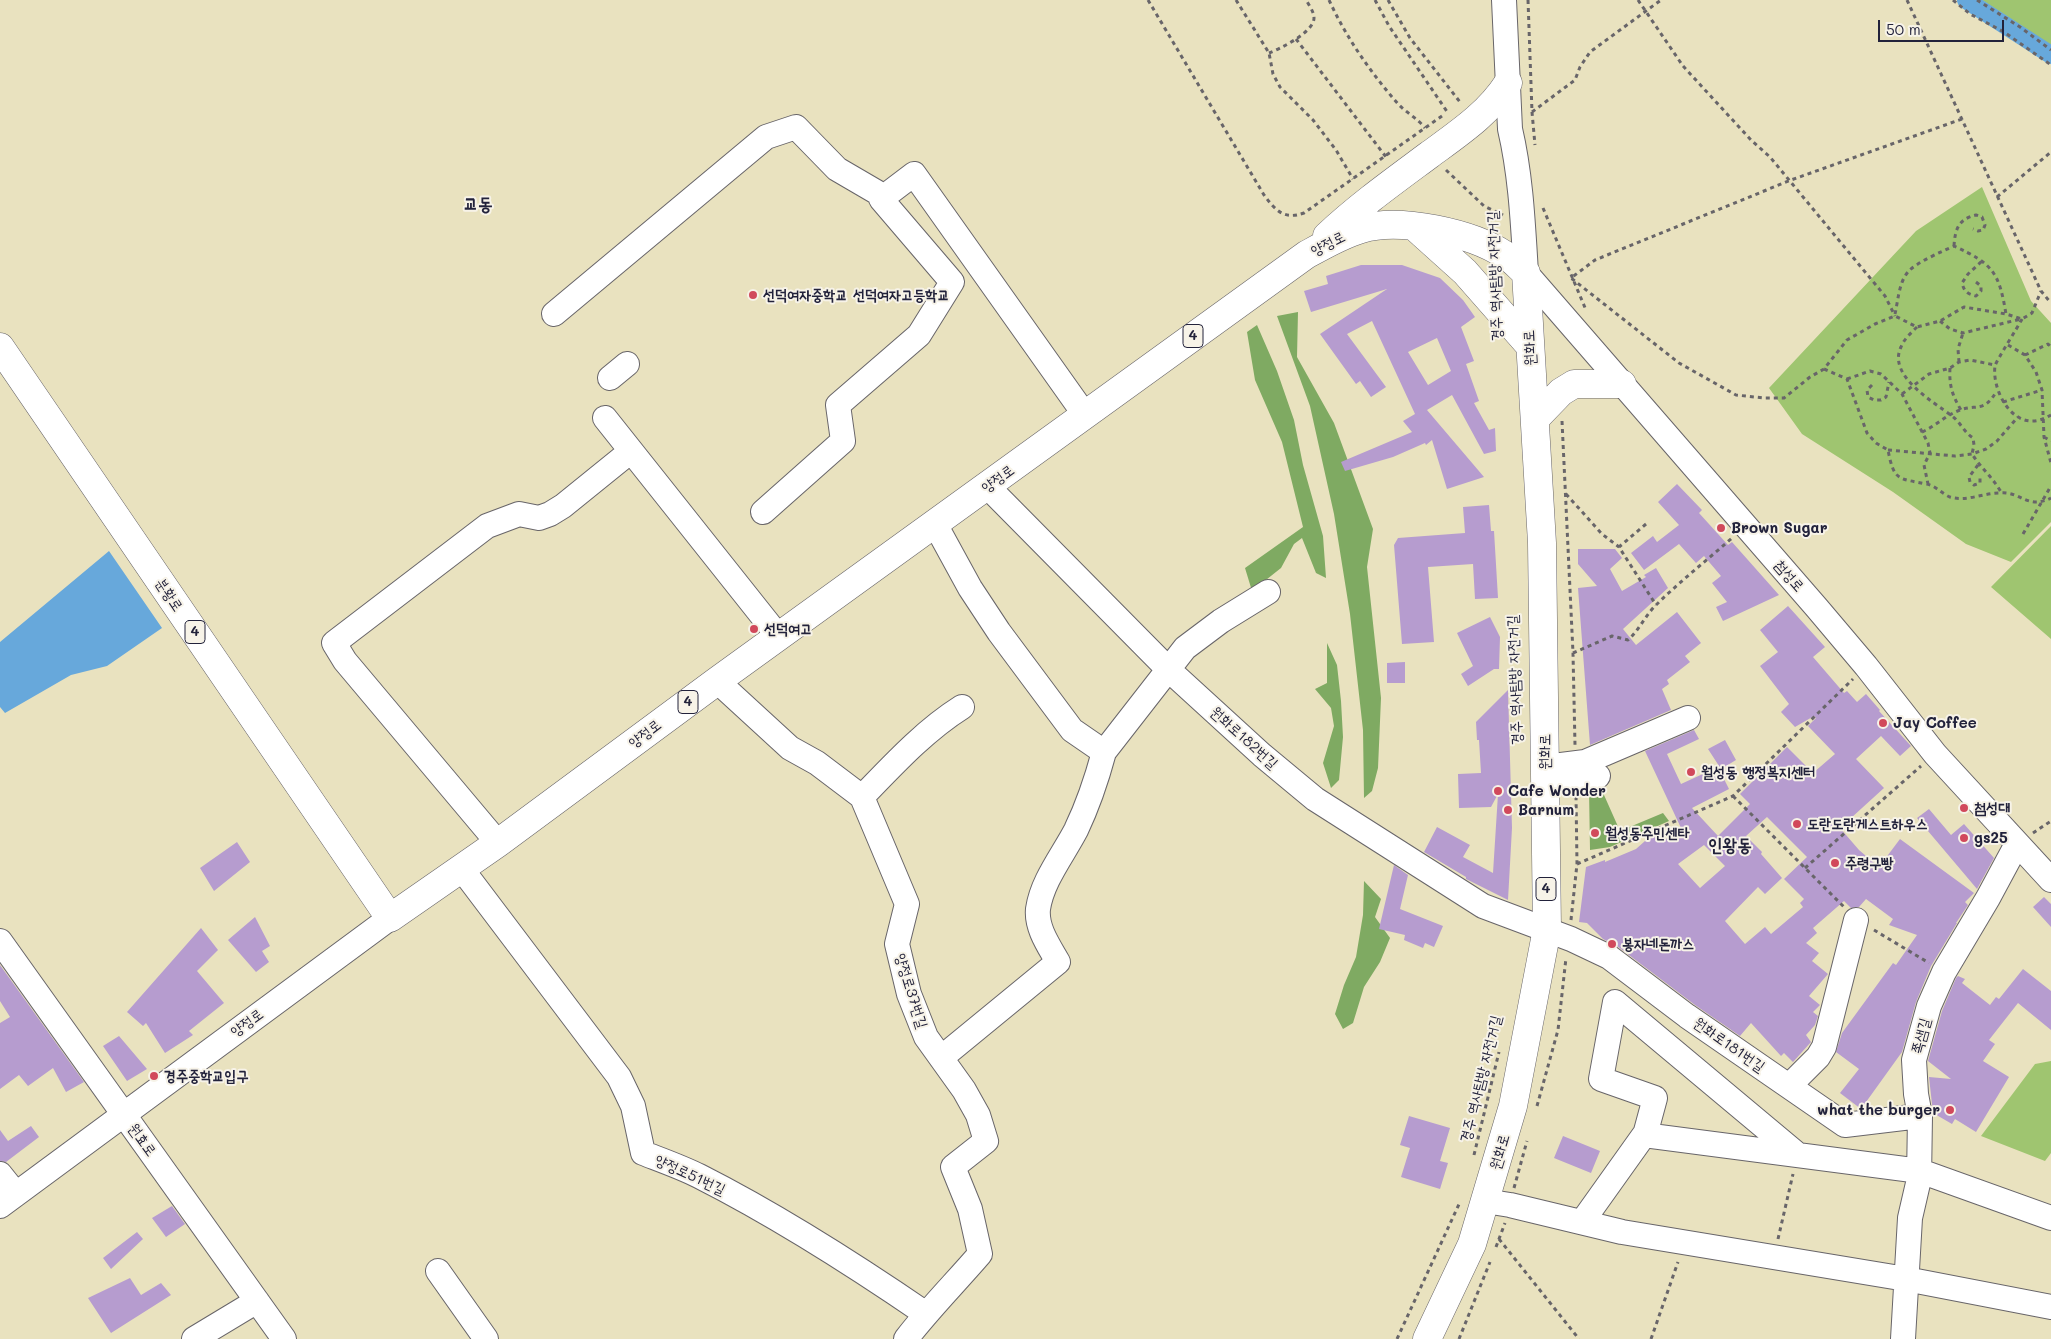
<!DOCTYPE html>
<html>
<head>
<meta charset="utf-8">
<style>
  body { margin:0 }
  #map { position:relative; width:2051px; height:1339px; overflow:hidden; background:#e9e2bf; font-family:Mali,sans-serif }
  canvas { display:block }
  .scale { position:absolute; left:1878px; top:20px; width:126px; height:22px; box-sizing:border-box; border:2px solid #22223b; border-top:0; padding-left:6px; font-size:15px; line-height:18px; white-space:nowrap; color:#22223b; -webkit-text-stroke:4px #f7f3e8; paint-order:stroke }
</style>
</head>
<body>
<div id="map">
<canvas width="2051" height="1339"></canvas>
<div class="scale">50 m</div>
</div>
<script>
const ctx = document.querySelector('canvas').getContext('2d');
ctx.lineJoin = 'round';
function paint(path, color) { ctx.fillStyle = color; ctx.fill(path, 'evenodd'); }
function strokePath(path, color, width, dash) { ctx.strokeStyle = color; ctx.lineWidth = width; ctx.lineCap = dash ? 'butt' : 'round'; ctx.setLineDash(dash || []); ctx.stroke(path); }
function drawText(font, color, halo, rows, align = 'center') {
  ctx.font = font + ' Mali,"Poor Story",sans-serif'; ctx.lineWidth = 4; ctx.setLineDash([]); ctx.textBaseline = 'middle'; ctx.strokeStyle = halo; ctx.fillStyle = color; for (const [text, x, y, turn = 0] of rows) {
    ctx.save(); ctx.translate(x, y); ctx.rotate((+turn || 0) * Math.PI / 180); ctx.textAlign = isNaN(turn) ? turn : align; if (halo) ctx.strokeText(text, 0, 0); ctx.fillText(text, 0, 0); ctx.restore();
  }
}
paint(new Path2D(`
  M1982,0H2051V45Z
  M1982,187L2031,301L2051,323V522L2011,562L1966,544L1893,492L1802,434L1769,388L1916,231Z
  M2051,526V639L1991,587Z
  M2051,1061V1153L2045,1161L1981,1136L2035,1064Z`), '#9fc570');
paint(new Path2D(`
  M1298,312L1297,357L1334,423L1373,529L1367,567L1381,698L1378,768L1372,791L1364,798L1363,730L1350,614L1334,514L1310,406L1277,316Z
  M1257,325L1277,371L1294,420L1303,465L1323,536L1326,578L1316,573L1302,538L1294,544L1281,568L1252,591L1245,568L1303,527L1282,442L1255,380L1247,332Z
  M1327,643L1337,665L1341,701L1343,737L1339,780L1331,788L1323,763L1334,726L1331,708L1315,689L1327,683Z
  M1600,786L1620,831L1663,813L1669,821L1610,847L1590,850L1589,788Z
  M1364,881L1381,899L1375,917L1390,938L1380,962L1364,987L1353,1023L1343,1029L1335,1014L1344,985L1356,957L1363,915Z`), '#7faa62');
paint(new Path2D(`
  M109,551L162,628L107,666L71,675L5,713L0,707V642Z`), '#67a8db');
strokePath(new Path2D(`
  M1966,0L2051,55`), '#67a8db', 18);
paint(new Path2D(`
  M1361,265H1402L1440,278L1463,300L1475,317L1461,327L1474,361L1466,364L1479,401L1474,403L1489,430L1495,428L1496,451L1484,454L1452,395L1427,410L1484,477L1447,489L1432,440L1426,445L1425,443L1393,457L1345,471L1341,462L1412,432L1403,421L1415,414L1372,321L1347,334L1386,387L1371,397L1360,381L1356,384L1320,334L1387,289L1311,312L1304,291L1328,284L1326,276ZM1437,338L1451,371L1428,385L1408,352Z
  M1677,484L1702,510L1699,513L1728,545L1732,542L1779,595L1723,621L1716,607L1727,602L1712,583L1721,576L1704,556L1696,563L1679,544L1644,570L1631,553L1653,536L1657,542L1679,525L1658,502Z
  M1489,505L1491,531H1494L1498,598L1475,599L1473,564L1428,567L1434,642L1402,644L1394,545L1398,538L1465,533L1463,507Z
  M1578,549H1615L1622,558L1610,569L1622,591L1646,577L1644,575L1656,568L1668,588L1623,629L1636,645L1677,612L1701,643L1685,656L1690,662L1667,680L1669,684L1662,689L1671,710L1590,745L1578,588L1597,586L1578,564Z
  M1788,606L1825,647L1813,657L1844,693L1847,691L1857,702L1866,694L1880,710L1879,711L1911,746L1900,756L1881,736L1856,759L1884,788L1840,828L1859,850L1879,867L1900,839L1974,893L1965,902L1968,905L1956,923H1957L1931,966L1916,1002L1902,1052L1861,1109L1840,1093L1859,1069L1836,1052L1842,1033L1893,963L1896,965L1917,935L1889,925L1893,919L1866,899L1859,907L1851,908L1844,901L1813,928L1817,933L1806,943L1819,953L1812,961L1828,974L1809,996L1820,1005L1813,1012L1818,1016L1815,1025L1806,1035L1811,1042L1793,1062L1784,1053L1781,1056L1751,1023L1740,1036L1695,1005L1617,946L1603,939L1587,923L1579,922L1586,867L1605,860V862L1636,849L1654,833L1662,842L1681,828L1645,751L1694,730L1699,739L1667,754L1681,784L1718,767L1729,789L1692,808L1718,836L1750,804L1740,794L1787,747L1813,773L1835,754L1808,726L1816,718L1814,716L1795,727L1781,712L1789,704L1760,666L1778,652L1760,630ZM1767,817L1807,857L1784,879L1804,899L1800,903L1803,907L1771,934L1765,927L1745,944L1725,921L1758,887L1765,894L1782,878L1761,854L1762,852L1746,836ZM1704,845L1725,866L1700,888L1678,864Z
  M1490,617L1500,637L1499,669H1494L1468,686L1461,674L1473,666L1457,633Z
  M1405,662V683H1387V663Z
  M1508,690L1512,828L1508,900L1466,879V877L1424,852L1437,827L1470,845L1463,857L1493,873L1498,794L1491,807L1459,808L1458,774L1481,773L1479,740H1477L1476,722Z
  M1725,740L1736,760L1721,769L1708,749Z
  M1929,809L1951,835L1964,824L1994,858L1977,889L1917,818Z
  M237,842L250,862L214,891L200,868Z
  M1394,865L1408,875L1400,909L1443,926L1434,947L1425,943L1423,948L1404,940L1405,935L1379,929Z
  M2044,897L2051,904V927L2033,907Z
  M255,917L270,946L262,951L269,962L256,972L228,940Z
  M201,928L218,950L197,971L224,1003L189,1031L193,1035L165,1053L146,1023L143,1026L127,1012Z
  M0,965L84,1082L66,1092L53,1068L28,1086L19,1075L0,1089V1023L10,1017L0,1001Z
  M2023,969L2051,991V1030L2018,1003L1989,1040L1995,1044L1983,1061L2009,1077L1976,1132L1955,1119L1952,1124L1933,1113L1929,1077L1951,1079L1928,1061L1942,1011L1956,978L1958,976L1965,979L1962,983L1990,1005L1996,997L1999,999Z
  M119,1036L147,1069L127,1081L103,1046Z
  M1409,1116L1450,1128L1440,1161L1448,1163L1440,1189L1401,1177L1410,1148L1400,1145Z
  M31,1126L39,1137L6,1162L0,1161V1130L8,1141Z
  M1563,1136L1600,1151L1591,1173L1554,1158Z
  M172,1206L185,1224L166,1237L152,1218Z
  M137,1232L143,1239L111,1269L103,1258Z
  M130,1278L141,1295L161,1283L171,1295L111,1333L88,1298Z`), '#b69ccf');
const minor = new Path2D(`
  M1504,0L1510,129C1521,176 1523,225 1526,273L1817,608L1866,666L1935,754L2051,880
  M554,314L766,137L796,127L837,169L885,197
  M610,378L627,364
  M605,418L779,637
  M987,486L1169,670L1262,755L1315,799L1483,906L1571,939L1609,957L1687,1016L1845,1125L1920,1116
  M763,512L843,441L838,405L919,335L952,282L881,199L914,174L1085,415
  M935,524L970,588L999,632L1072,730L1104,752C1097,778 1088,805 1076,830C1063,855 1042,881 1038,909C1036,928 1049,946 1058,962L941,1058
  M717,681L790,748L817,763L862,797L907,904L897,944L909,994L926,1037L964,1090L978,1115L986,1141L953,1167L970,1209L980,1254C956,1282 929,1309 906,1339
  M1104,752L1185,648L1221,621L1268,592
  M1545,767L1585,762L1688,718
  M1561,778L1598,776
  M862,797C893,765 924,731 962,707
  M498,843L345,661L334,643L487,526L519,514L539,518L550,514L563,506L631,451
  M461,868L619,1077L633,1106L643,1153C661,1160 681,1167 699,1176C778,1216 853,1264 926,1314
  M0,941L284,1339
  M1789,1086L1818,1057L1824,1047L1856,920
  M1645,1135L1655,1098L1601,1079L1615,1002L1798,1155
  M0,1174L16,1194
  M1485,1201L1510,1205L1622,1232L1906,1279L2051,1307
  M0,1206L390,918
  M1582,1222L1644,1135L1920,1171L2051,1218
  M438,1271L486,1339
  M194,1339L257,1301
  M1903,1339L1910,1218L1919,1179L1920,1116L1916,1094L1914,1060L1929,1006L1944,972L1988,898L2017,844`);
const major = new Path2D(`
  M1415,227L1465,272L1530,346
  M1327,236C1359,206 1394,181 1429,155C1459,133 1488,114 1508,83
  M0,347L390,918L498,843L717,681L1306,255C1324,245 1341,235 1361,229C1400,217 1472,233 1505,255C1513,260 1519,267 1526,273L1542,543L1547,929L1513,1106L1472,1244L1427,1339
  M1535,419L1561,392L1574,384H1622`);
strokePath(minor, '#686569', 26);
strokePath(major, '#686569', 29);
strokePath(new Path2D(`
  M1148,0L1264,195C1276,211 1284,220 1304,213L1442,116
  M1236,0L1269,53L1273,74L1280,87L1313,120L1336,150L1353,179
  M1329,0C1347,39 1371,73 1399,105C1407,113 1418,119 1425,128
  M1375,0L1389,26L1448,113
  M1388,0L1410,38L1460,102
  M1528,0L1532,112L1535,145
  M1638,0L1683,66L1751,140L1770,157L1885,296L1895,316
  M1907,0L2041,291L2051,303
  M1953,0L1970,14L2004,32L2051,65
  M1977,0L2020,27L2051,50
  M1296,39L1386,157
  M1269,53C1280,49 1314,32 1314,18C1314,12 1309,5 1306,0
  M1532,112L1575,80L1580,67L1590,52L1661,0
  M1962,119L1791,180L1595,260L1571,278L1679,363L1736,395L1764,398H1784L1810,377L1824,369L1847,340L1875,324L1895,316L1917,327L1940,321L1964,307L2006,314L2022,319L2032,313L2041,291
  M1446,170L1484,206L1503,215
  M1997,197L2051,152
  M1543,208L1586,310
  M1954,246C1955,230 1958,219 1976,215L1982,217L1985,225L1983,230L1978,231L1973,229
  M1976,282L1981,286V291L1976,296C1967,294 1964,291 1962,283L1968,274L1982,261
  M1895,314C1898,301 1899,282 1908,272C1915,263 1943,251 1954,246C1993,264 1999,272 2006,314
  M2022,319C2018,327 1996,361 1995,366C1992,387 2008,422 2033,421C2039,421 2045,418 2051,415
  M1940,321L1950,329L1963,333L2021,319
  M1917,327C1911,333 1904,339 1901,347C1887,376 1934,402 1952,416C1960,422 1964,432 1973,438L1974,445L1972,454C1981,468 1993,478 2001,492
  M2008,345L2025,355L2036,372L2042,390L2044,437L2051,463
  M2025,355L2048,344L2051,347
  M1959,362L1958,349L1963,333
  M1950,368C1949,385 1952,395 1961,410
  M1824,369L1847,379L1867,433L1876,443L1888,450C1894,482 1899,478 1926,484C1935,485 1942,494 1950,497C1966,502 1983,493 2000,493C2021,491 2027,510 2051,498
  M1847,379L1870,371L1881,374L1902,394L1928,443L1930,453L1924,465L1928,484
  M1872,385L1867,390L1868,397L1874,400H1881L1886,397L1889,382
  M1902,394L1929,374L1950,368L1959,362L1970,360L1995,365
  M2003,402L2042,390
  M1562,421L1573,653L1575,745
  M1922,432C1936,426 1946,415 1960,410C1976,404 1984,413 1996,392
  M2044,437L2051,441
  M1888,450L1955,456L1972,454L1986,449L1997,441L2018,417
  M1978,465L1969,477L1970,482L1974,485L1980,483V478
  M1566,494L1602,534L1619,547
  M1646,524L1619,547L1656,605
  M2023,534L2051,486
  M1573,653L1612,636L1628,640C1639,630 1644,618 1654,607C1678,583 1706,561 1732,538
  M1733,796L1844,907
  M2033,833L2051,821
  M1577,864L1733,796L1853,679
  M1805,868L1921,766
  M1571,920L1577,864L1576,796
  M1874,930L1929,963
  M1537,1106L1558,1030L1566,958
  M1474,1155L1499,1052
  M1514,1188L1527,1141
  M1499,1239L1579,1339
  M1778,1239L1793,1174
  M1496,1247L1505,1223
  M1397,1339L1460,1202
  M1459,1339L1490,1262
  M1651,1339L1678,1262`), '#686569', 3, [4, 4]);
strokePath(minor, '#fff', 24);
strokePath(major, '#fff', 28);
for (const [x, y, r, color] of [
  [753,295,5,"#d1495b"],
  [1721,528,5,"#d1495b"],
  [754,629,5,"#d1495b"],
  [1883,723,5,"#d1495b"],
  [1691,772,5,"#d1495b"],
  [1498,791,5,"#d1495b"],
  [1964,808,5,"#d1495b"],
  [1508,810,5,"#d1495b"],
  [1797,824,5,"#d1495b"],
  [1595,833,5,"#d1495b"],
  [1964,838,5,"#d1495b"],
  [1835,863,5,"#d1495b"],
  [1612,944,5,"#d1495b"],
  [154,1076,5,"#d1495b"],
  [1950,1110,5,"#d1495b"]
]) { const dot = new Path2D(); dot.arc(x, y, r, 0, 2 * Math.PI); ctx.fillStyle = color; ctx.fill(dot); strokePath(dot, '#f7f3e8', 2); }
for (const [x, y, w] of [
  [1193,336,20],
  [195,632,20],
  [688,702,20],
  [1546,889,20]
]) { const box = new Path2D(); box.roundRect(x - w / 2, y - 11.5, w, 23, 4); ctx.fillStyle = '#f7f3e8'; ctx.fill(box); strokePath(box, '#22223b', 1); }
drawText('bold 14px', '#22223b', null, [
  ["4",1193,336],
  ["4",195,632],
  ["4",688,702],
  ["4",1546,889]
]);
drawText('15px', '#22223b', '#f7f3e8', [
  ["양정로",1328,244,-27],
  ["경주 역사탐방 자전거길",1495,276,-92],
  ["원화로",1530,348,-93],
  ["양정로",998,479,-36],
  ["첨성로",1789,576,49],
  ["분황로",169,595,56],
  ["경주 역사탐방 자전거길",1515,680,-92],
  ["양정로",645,734,-37],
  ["원화로182번길",1244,738,42],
  ["원화로",1545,752,-90],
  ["양정로37번길",911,991,73],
  ["양정로",247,1023,-36],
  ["쪽샘길",1921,1036,-75],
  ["원화로181번길",1729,1045,35],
  ["경주 역사탐방 자전거길",1481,1079,-76],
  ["원효로",142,1140,54],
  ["원화로",1500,1152,-74],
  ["양정로51번길",690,1175,25]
]);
drawText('bold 15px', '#22223b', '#f7f3e8', [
  ["선덕여자중학교 선덕여자고등학교",763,295],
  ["Brown Sugar",1731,528],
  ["선덕여고",764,629],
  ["Jay Coffee",1893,723],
  ["월성동 행정복지센터",1701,772],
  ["Cafe Wonder",1508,791],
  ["첨성대",1974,808],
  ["Barnum",1518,810],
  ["도란도란게스트하우스",1807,824],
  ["월성동주민센타",1605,833],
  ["gs25",1974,838],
  ["주령구빵",1845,863],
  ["봉자네돈까스",1622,944],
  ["경주중학교입구",164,1076],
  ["what the burger",1940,1110,"right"]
], 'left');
drawText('bold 18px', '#22223b', '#f7f3e8', [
  ["교동",478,204],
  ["인왕동",1730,845]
]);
</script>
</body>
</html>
